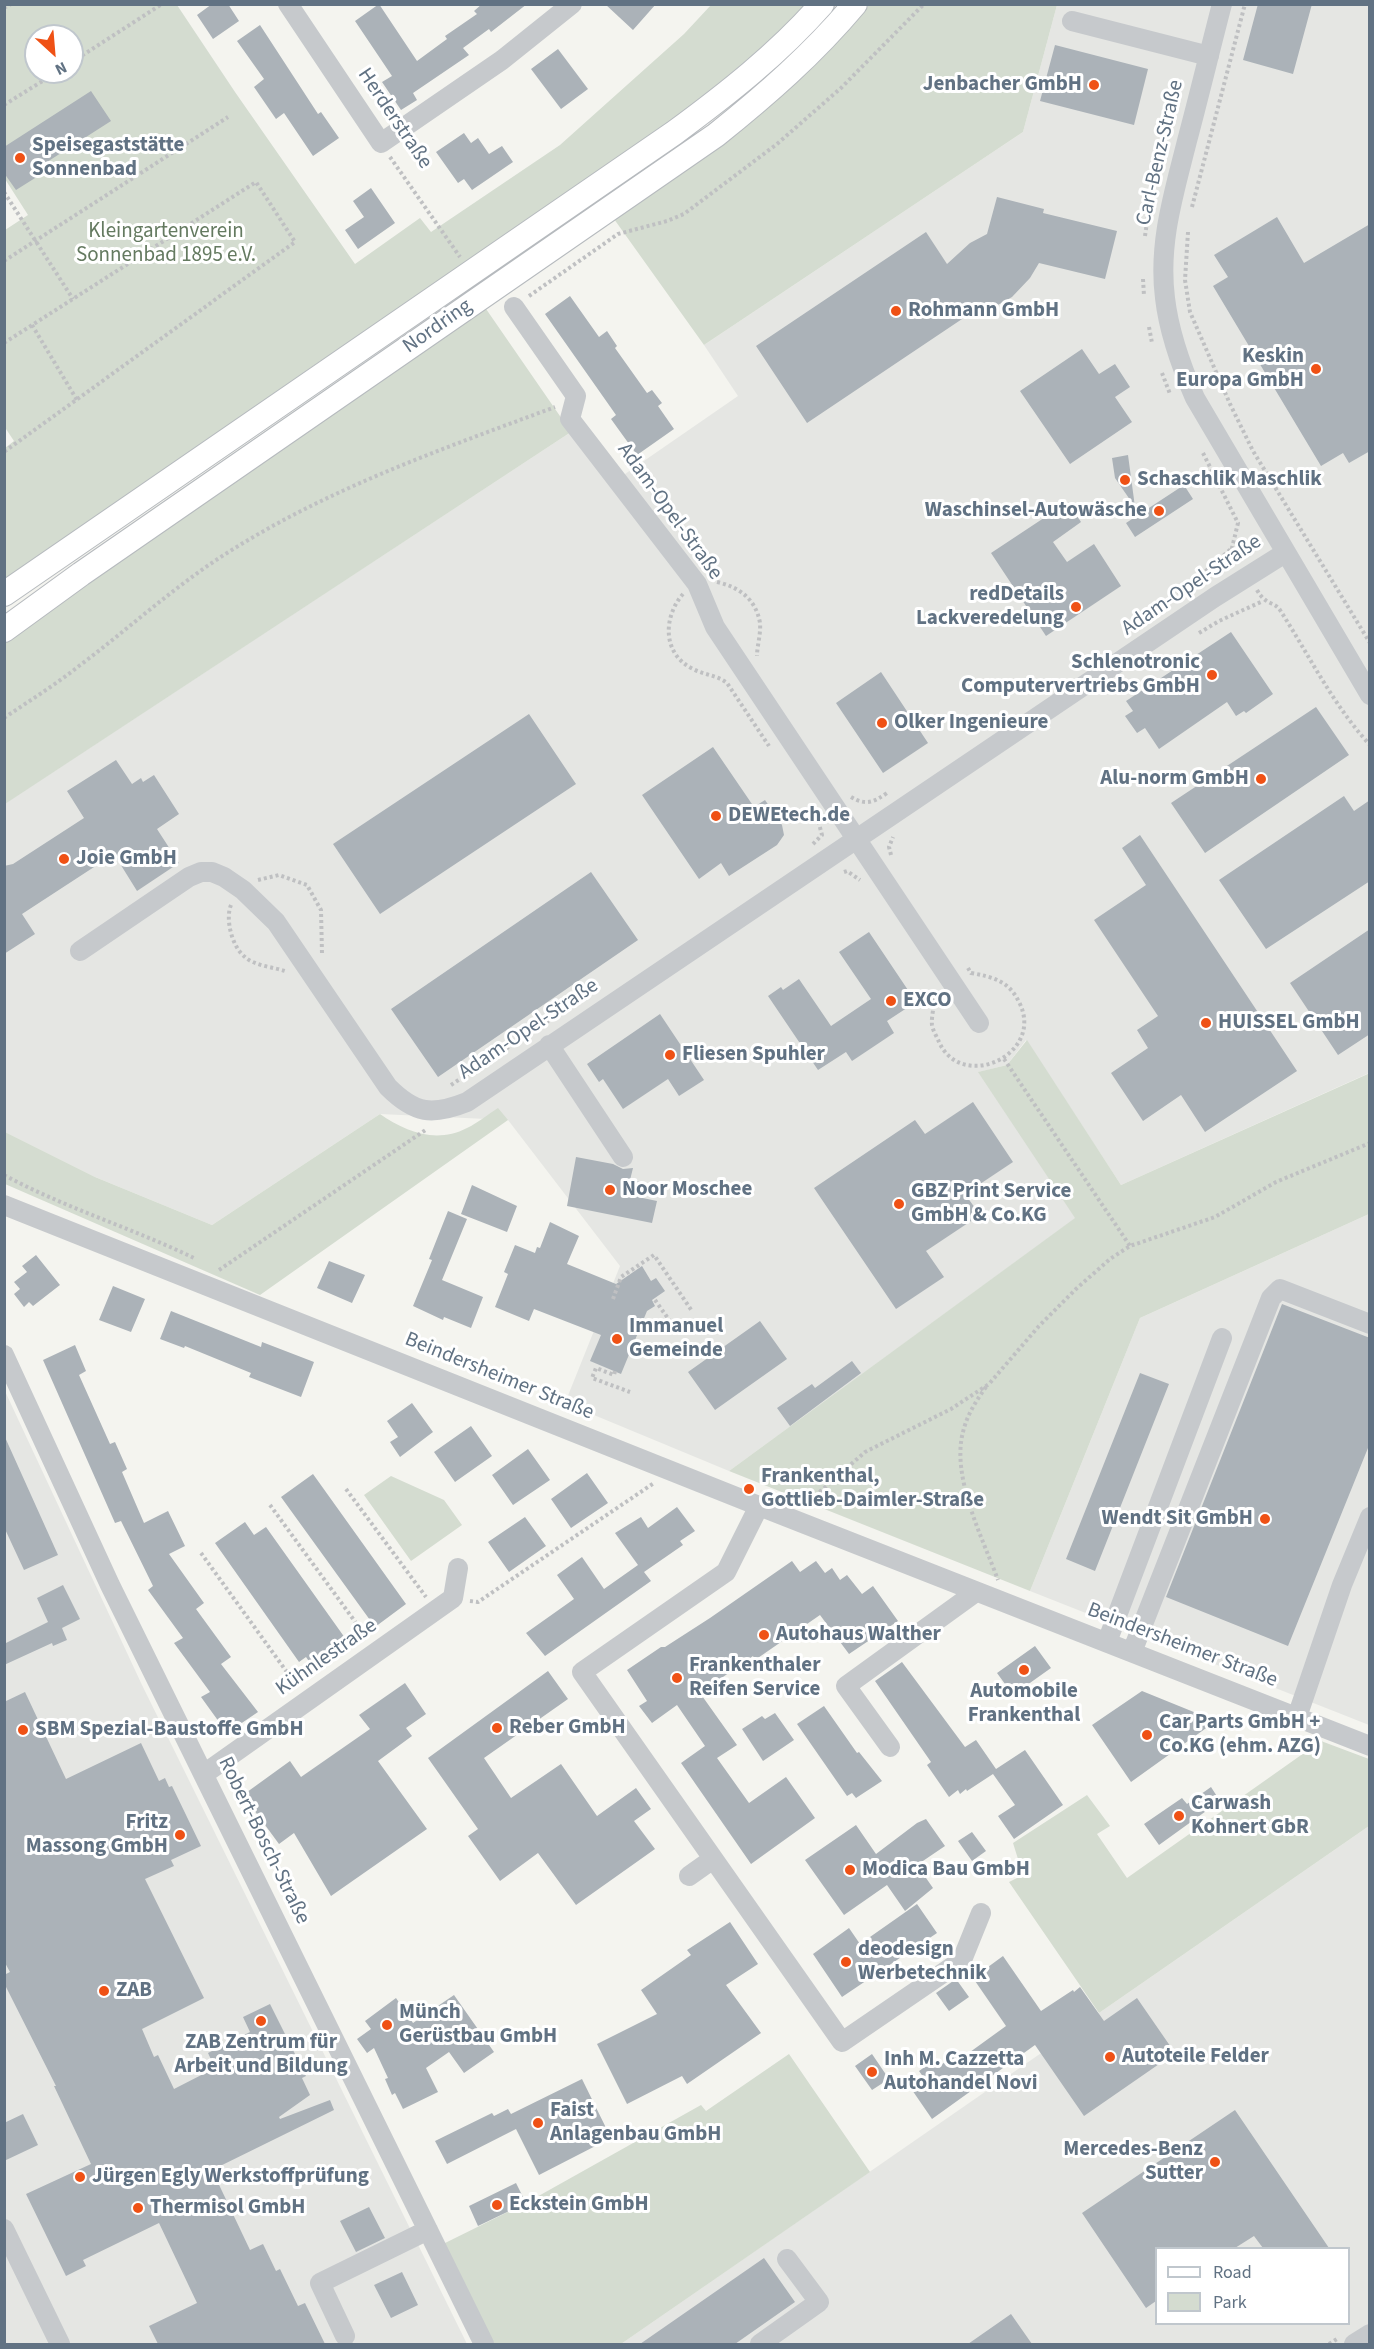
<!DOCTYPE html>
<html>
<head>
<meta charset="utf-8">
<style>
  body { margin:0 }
  #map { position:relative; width:1374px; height:2349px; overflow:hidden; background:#f4f4ef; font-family:"Source Sans 3",sans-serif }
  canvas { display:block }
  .frame { position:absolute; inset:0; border:6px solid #617283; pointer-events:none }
  .legend { position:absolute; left:1155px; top:2247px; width:195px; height:78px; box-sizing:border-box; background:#fff; border:2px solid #c0c7cd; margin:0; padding:8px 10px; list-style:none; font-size:18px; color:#617283 }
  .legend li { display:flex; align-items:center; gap:12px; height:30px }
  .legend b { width:30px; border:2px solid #c0c7cd }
  .north { position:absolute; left:24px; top:24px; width:60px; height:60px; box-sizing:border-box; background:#fff; border:2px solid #c0c7cd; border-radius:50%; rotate:154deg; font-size:16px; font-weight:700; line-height:24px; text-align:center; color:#617283 }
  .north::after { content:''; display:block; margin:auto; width:21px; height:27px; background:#ef5115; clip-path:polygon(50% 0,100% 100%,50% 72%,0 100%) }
</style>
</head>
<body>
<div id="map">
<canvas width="1374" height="2349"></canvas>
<div class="frame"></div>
<ul class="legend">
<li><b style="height:8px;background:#fff"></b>Road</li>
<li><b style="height:16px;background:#d4dcd0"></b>Park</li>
</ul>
<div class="north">N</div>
</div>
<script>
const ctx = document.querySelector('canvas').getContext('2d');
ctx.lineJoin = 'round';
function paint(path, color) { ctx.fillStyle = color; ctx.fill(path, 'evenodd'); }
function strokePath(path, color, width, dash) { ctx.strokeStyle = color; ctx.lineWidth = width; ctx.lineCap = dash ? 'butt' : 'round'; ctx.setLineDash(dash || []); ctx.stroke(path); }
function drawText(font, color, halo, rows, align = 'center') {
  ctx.font = font + ' "Source Sans 3",sans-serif'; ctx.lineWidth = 6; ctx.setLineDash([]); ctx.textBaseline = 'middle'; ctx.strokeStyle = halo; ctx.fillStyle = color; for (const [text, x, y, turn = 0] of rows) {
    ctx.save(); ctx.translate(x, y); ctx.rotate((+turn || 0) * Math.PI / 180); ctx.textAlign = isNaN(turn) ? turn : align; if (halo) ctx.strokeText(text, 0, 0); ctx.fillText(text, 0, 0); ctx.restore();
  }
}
paint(new Path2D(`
  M1057,5H1369V1073L1121,1185L1026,1040L1007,1065L979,1072L1076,1218L729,1471L565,1403L620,1266L508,1120L380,1114L212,1225L95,1177L5,1132L4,804L571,432L612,483L738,396L704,345L1023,132Z
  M1369,1214V1725L1030,1591L1140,1318Z
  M4,1389L142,1685L467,2344H5Z
  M1369,1826V2344H621L1099,2013ZM1156,2248H1348V2324H1156Z`), '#e5e6e3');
paint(new Path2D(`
  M5,5H177L235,92L355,264L420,218L431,232L560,145L684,34L711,5H808L794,20L712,92L458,270L322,360L5,579V448L14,441L4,426L5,230L28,215L5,179ZM36,36H72V72H36Z
  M869,5H1057L1023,132L704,345L614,219L838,40Z
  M484,306L571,432L5,804L4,642L87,582Z
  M1027,1040L1121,1185L1370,1073L1369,1214L1140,1318L1030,1591L729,1471L1075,1218L978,1072L1007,1065Z
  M498,1108L508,1120L260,1295L5,1184V1132L95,1177L212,1225L380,1114C406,1132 436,1144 467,1128C478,1123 488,1114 498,1108Z
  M391,1476L444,1500L462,1525L411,1561L364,1495Z
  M1321,1741L1369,1759V1826L1099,2013L1009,1882L1023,1875L1013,1843L1087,1795L1110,1826L1097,1834L1127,1878Z
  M789,2054L870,2172L621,2344H489L441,2245L526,2203L701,2105L706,2111Z`), '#d4dcd0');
paint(new Path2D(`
  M212,4H228L239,21L213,39L197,15Z
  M379,4L417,61L447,39L445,36L477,14L474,11L482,4H527L491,32L489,29L463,48L469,55L413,93L417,100L401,110L382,82L392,76L355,21Z
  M605,4H656L633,30Z
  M1258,4H1312L1293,74L1243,60Z
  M260,25L318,114L321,112L339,138L313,156L284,113L276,119L254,87L264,79L237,41Z
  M1055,45L1148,69L1134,125L1040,101Z
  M558,49L588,89L561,109L531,69Z
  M91,91L111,121L47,162L51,168L16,190L4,173V147Z
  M464,133L471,143L478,138L489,154L502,146L513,162L472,190L464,179L458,183L436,152Z
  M371,188L395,223L358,249L345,230L364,217L353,201Z
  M997,197L1044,209L1043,213L1117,231L1105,279L1039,263L1030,278L1012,297L989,310L971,313L807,423L756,346L926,232L947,264L970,243L987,234Z
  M1277,217L1304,263L1370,224V451L1349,463L1343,453L1321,466L1213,286L1228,277L1214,255Z
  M570,296L599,337L607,331L617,346L615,348L647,393L652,390L662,403L658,406L674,429L637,455L611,419L616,415L545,314Z
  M1082,349L1099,374L1115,364L1130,387L1115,397L1132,422L1070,464L1020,391Z
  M1128,455L1135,507L1115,478L1112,458Z
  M1184,485L1193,499L1135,537L1126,523Z
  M1068,502L1081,522L1053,542L1067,562L1094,544L1121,586L1046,636L991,553Z
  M1231,632L1273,694L1246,713L1244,711L1236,716L1227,702L1159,749L1145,728L1137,733L1125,716L1133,711L1126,701Z
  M881,672L928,743L883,773L836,703Z
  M1316,707L1349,755L1205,853L1171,803Z
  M529,714L576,784L380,914L333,844Z
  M713,747L754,807L765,800L782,825L784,835L777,845L729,876L721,863L699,879L642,795Z
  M116,760L132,784L141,778L143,782L154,775L179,814L157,829L179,863L137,891L114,854L22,914L35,934L4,954V866L13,864L84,818L67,791Z
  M1344,796L1354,811L1370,800V881L1266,949L1219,880Z
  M1140,835L1297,1071L1205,1132L1181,1095L1143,1121L1111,1073L1148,1048L1137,1030L1158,1016L1094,920L1146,885L1122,848Z
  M591,872L638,940L438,1077L391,1009Z
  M1370,929V1034L1338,1055L1290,983Z
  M869,932L916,1002L887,1021L894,1033L852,1061L846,1052L818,1070L768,996L781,987L783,990L799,979L831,1026L871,999L839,952Z
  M660,1014L704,1080L679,1096L668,1079L623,1109L603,1079L599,1082L587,1064Z
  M973,1102L1013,1162L965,1194L980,1215L926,1251L944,1277L896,1309L814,1188L915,1120L925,1134Z
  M576,1157L613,1164L623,1169L633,1168L630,1180L641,1182L638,1197L657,1201L652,1223L567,1206Z
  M472,1185L517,1206L507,1232L461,1214Z
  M448,1211L467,1219L442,1280L483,1297L471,1328L444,1317L443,1320L413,1306L432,1260L429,1259Z
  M550,1222L579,1236L567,1264L616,1284L642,1266L651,1281L656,1278L665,1291L652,1300L655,1306L647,1311L621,1374L590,1361L601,1335L534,1309L529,1321L495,1307L508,1274L504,1272L515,1245L535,1253L537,1247L540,1248Z
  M36,1255L60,1285L33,1306L29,1302L24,1307L14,1294L20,1289L14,1282L27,1272L22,1266Z
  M329,1261L365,1275L352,1303L317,1288Z
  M113,1286L145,1299L131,1332L99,1320Z
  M1282,1304L1370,1338V1443L1288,1646L1166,1597Z
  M171,1311L261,1347L262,1342L314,1362L301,1397L249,1377L251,1373L185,1346L184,1348L160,1339Z
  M760,1321L787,1359L715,1410L688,1372Z
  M75,1345L86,1371L79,1375L110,1444L115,1442L127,1469L122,1472L144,1523L168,1511L185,1546L169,1554L204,1603L196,1609L231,1657L221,1664L258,1712L227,1733L201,1697L210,1692L174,1643L183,1638L148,1590L153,1586L121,1521L115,1523L43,1360Z
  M852,1361L861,1373L790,1426L777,1408L812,1384L815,1388Z
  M1140,1373L1169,1384L1095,1571L1066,1559Z
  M412,1403L433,1432L400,1457L390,1442L398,1437L387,1421Z
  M471,1426L492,1456L455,1482L434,1452Z
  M4,1435L58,1555L24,1570L4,1527Z
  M528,1449L550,1480L513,1505L492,1475Z
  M587,1473L608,1503L571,1528L551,1499Z
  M313,1474L406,1604L375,1627L281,1497Z
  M677,1507L695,1531L680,1541L683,1545L644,1572L651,1581L545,1656L526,1633L574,1599L557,1575L582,1557L604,1589L638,1565L615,1533L641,1517L648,1528Z
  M525,1517L546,1546L509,1572L488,1542Z
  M245,1522L254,1535L266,1527L350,1645L315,1670L306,1657L299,1662L215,1543Z
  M792,1561L800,1572L816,1561L825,1573L832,1568L840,1580L847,1575L862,1594L873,1586L898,1621L849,1654L820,1615L755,1660L753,1656L700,1693L737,1745L717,1758L749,1803L786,1777L815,1818L751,1864L681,1763L705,1746L677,1705L652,1723L639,1706L647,1701L627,1670L661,1647H665L710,1618Z
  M63,1585L80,1619L62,1628L67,1640L53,1646L52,1643L4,1665V1644L48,1622L37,1598Z
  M1035,1646L1051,1668L1013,1695L997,1673Z
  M902,1662L965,1747L976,1740L996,1769L1025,1750L1063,1805L1014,1839L998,1816L1015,1805L993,1774L967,1791L966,1789L960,1794L958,1790L949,1797L927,1765L931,1762L875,1681Z
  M548,1671L568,1699L484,1758L511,1798L561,1764L597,1816L636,1788L651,1809L634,1821L655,1849L576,1905L538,1853L500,1881L468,1836L478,1829L428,1758Z
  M405,1683L426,1714L406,1728L412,1736L378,1761L427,1829L331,1896L294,1833L279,1844L243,1795L290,1761L301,1777L370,1729L359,1715Z
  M1142,1691L1216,1721L1131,1782L1092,1725Z
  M25,1692L66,1779L141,1743L159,1781L165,1778L169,1787L172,1786L201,1846L171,1860L174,1866L145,1879L204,1998L142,2029L154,2057L158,2055L174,2089L215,2068L208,2053L250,2032L243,2017L270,2004L306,2076L302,2078L310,2095L279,2117L280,2119L330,2100L334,2110L212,2170L250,2250L263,2244L276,2271L280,2269L298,2306L305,2303L325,2344H158L149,2326L197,2303L159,2223L83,2260L86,2266L66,2276L26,2194L91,2164L54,2086H56L4,1983V1975L10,1972L4,1961V1702Z
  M824,1706L857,1753L859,1752L882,1781L856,1798L852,1793L847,1796L797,1724Z
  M775,1713L794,1740L763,1761L742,1729L762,1716L765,1719Z
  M1211,1787L1220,1801L1159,1845L1144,1824L1182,1798L1187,1804Z
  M926,1819L945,1846L917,1865L933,1888L905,1911L887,1885L844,1915L805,1860L856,1825L876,1854L917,1823Z
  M972,1832L986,1851L972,1861L958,1841Z
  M917,1904L937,1933L842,1997L813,1954L849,1928L860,1944Z
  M730,1922L758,1964L726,1985L761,2033L687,2084L682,2076L627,2104L597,2044L657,2014L641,1990L691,1955L687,1950Z
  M1003,1956L1041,2011L1073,1990L1074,1992L1080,1987L1104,2021L1137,1998L1175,2053L1084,2116L1035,2045L932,2119L910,2087L924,2078L919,2071L938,2058L942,2064L955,2056L959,2060L1006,2026L973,1978Z
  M956,1979L969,1997L949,2011L936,1993Z
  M454,1995L494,2052L464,2073L449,2052L426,2068L438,2092L403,2109L395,2093L392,2095L385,2079L388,2078L374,2048L367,2053L357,2039L371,2029L365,2021L396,1998L413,2023Z
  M872,2054L889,2079L872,2090L855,2066Z
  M582,2079L611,2138L539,2175L516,2129L447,2164L435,2141L492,2113L494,2116L508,2109L511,2114Z
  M1235,2110L1329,2248H1263L1254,2236L1235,2248H1156V2301L1146,2308L1082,2213Z
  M23,2114L38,2145L4,2161V2123Z
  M516,2183L526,2203L478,2226L469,2206Z
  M369,2207L385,2238L356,2252L340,2221Z
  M764,2258L795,2302L735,2344H640Z
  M402,2272L418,2305L391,2318L374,2285Z
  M1011,2314L1032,2344H968Z`), '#abb2b8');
const major = new Path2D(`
  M4,594L674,133C727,94 778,54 822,4
  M4,630L81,574L716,135C766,95 813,54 855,4`);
strokePath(major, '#b6babe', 26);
strokePath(new Path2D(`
  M4,8L11,4
  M72,62L162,4
  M4,105L57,72
  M390,157L460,257
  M4,192L73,299
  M1192,207L1245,4
  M1188,232L1185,280L1190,312L1230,404L1253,451L1370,643
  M1145,236L1150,202
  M4,261L228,117
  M1143,279L1144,296
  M529,296L618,234L667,221L684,214L777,144L841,88L924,4
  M32,325L77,400
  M1149,327L1152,343
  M4,343L256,182L295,242L4,452
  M1162,373L1170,394
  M1203,453L1238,523L1232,548L1240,560
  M717,582C739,587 756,599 760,623C761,634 757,646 757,656
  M1257,590C1266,606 1274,601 1280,610C1309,655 1333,705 1370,745
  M683,594C663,617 662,654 693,669C704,675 717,675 727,683L769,746
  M1174,599L1232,548
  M1199,633L1219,621L1263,601
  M4,718C29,701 55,685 79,666C131,627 179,582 235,548C335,486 445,448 555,407
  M851,797C866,806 874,802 887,793
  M813,844L822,835L818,820
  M891,855L889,847L893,837
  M844,872L847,871L860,880
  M258,880L279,875L307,885L321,910L322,954
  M231,905C225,919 232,947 245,957C255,966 273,967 285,971
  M936,993C935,1003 931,1016 932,1025C933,1031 937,1037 939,1042C962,1093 1046,1054 1019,1002C1009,981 993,977 971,973L968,968
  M1004,1059L1130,1246
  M451,1085L595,990
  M4,1175C65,1208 132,1228 194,1258
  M219,1270L427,1129
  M613,1299L621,1277L654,1255L692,1311
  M655,1300L672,1324
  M615,1371L614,1375L596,1368L592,1378L630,1392
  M986,1387C976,1401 967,1415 963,1432C951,1477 983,1539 998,1580
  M346,1489L426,1597
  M806,1504L865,1452L951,1409L989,1384L1039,1326L1076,1289L1110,1259L1130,1246L1215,1217L1276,1182L1370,1143
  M270,1505L367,1638
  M201,1553L297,1686
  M470,1601L478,1602L654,1483
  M1329,2344L1337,2339`), '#bfc0c2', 4, [3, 3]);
strokePath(new Path2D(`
  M288,4L381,143L502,60L572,4
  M1222,4C1210,50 1199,96 1187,141C1174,193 1158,243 1165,298C1169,333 1181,366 1195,398L1370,695
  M1072,21L1209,56
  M514,307L576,396L570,419L697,584L715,627L979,1023
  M80,951L189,877L201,872H212L224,877L243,890L276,922L388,1087C415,1114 432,1116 467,1102L1215,597L1285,553
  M549,1045L623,1157
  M4,1205L759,1506L1370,1746
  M4,1355L110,1585L484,2344
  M759,1506L726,1572L582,1672L842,2042L962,1960L981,1913
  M1107,1642L1222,1338
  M1132,1652L1271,1298L1280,1289L1370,1324
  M1297,1717L1342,1585L1370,1517
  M890,1747L846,1686L976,1592
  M204,1774L453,1598L458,1568
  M689,1876L713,1859
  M4,2229L60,2344
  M345,2336L320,2283L428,2230
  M760,2344L819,2302L787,2259
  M1354,2344L1370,2334`), '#c6c9cc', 20);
strokePath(major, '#fff', 24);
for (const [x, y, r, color] of [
  [1094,85,6,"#ef5115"],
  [20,158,6,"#ef5115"],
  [896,311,6,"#ef5115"],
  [1316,369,6,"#ef5115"],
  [1125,480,6,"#ef5115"],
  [1159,511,6,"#ef5115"],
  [1076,607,6,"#ef5115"],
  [1212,675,6,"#ef5115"],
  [882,723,6,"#ef5115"],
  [1261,779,6,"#ef5115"],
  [716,816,6,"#ef5115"],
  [64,859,6,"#ef5115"],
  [891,1001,6,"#ef5115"],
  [1206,1023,6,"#ef5115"],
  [670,1055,6,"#ef5115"],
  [610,1190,6,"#ef5115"],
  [899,1204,6,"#ef5115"],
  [617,1339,6,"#ef5115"],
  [749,1489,6,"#ef5115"],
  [1265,1519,6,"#ef5115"],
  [764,1635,6,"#ef5115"],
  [1024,1670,6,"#ef5115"],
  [677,1678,6,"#ef5115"],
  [497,1728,6,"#ef5115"],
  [23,1730,6,"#ef5115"],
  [1147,1735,6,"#ef5115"],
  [1179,1816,6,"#ef5115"],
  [180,1835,6,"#ef5115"],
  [850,1870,6,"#ef5115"],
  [846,1962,6,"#ef5115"],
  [104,1991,6,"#ef5115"],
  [261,2021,6,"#ef5115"],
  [387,2025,6,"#ef5115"],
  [1110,2057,6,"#ef5115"],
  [872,2072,6,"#ef5115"],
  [538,2123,6,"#ef5115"],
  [1215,2162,6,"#ef5115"],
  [80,2177,6,"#ef5115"],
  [497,2205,6,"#ef5115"],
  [138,2208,6,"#ef5115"]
]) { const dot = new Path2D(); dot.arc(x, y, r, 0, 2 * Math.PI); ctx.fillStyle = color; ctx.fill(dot); strokePath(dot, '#fff', 2); }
drawText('bold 21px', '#617283', '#fff', [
  ["Jenbacher GmbH",1082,85,"right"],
  ["Speisegaststätte",32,146],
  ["Sonnenbad",32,170],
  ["Rohmann GmbH",908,311],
  ["Keskin",1304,357,"right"],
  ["Europa GmbH",1304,381,"right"],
  ["Schaschlik Maschlik",1137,480],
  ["Waschinsel-Autowäsche",1147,511,"right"],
  ["redDetails",1064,595,"right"],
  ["Lackveredelung",1064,619,"right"],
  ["Schlenotronic",1200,663,"right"],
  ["Computervertriebs GmbH",1200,687,"right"],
  ["Olker Ingenieure",894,723],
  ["Alu-norm GmbH",1249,779,"right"],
  ["DEWEtech.de",728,816],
  ["Joie GmbH",76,859],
  ["EXCO",903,1001],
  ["HUISSEL GmbH",1218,1023],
  ["Fliesen Spuhler",682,1055],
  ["Noor Moschee",622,1190],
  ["GBZ Print Service",911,1192],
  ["GmbH & Co.KG",911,1216],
  ["Immanuel",629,1327],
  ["Gemeinde",629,1351],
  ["Frankenthal,",761,1477],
  ["Gottlieb-Daimler-Straße",761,1501],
  ["Wendt Sit GmbH",1253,1519,"right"],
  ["Autohaus Walther",776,1635],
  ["Frankenthaler",689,1666],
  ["Reifen Service",689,1690],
  ["Automobile",1024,1692,"center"],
  ["Frankenthal",1024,1716,"center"],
  ["Car Parts GmbH +",1159,1723],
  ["Co.KG (ehm. AZG)",1159,1747],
  ["Reber GmbH",509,1728],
  ["SBM Spezial-Baustoffe GmbH",35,1730],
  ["Carwash",1191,1804],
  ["Kohnert GbR",1191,1828],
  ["Fritz",168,1823,"right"],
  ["Massong GmbH",168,1847,"right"],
  ["Modica Bau GmbH",862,1870],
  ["deodesign",858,1950],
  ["Werbetechnik",858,1974],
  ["ZAB",116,1991],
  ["Münch",399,2013],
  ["Gerüstbau GmbH",399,2037],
  ["ZAB Zentrum für",261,2043,"center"],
  ["Arbeit und Bildung",261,2067,"center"],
  ["Autoteile Felder",1122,2057],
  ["Inh M. Cazzetta",884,2060],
  ["Autohandel Novi",884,2084],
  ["Faist",550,2111],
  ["Anlagenbau GmbH",550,2135],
  ["Mercedes-Benz",1203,2150,"right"],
  ["Sutter",1203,2174,"right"],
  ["Jürgen Egly Werkstoffprüfung",92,2177],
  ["Eckstein GmbH",509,2205],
  ["Thermisol GmbH",150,2208]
], 'left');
drawText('21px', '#617283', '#fff', [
  ["Herderstraße",394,119,56],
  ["Carl-Benz-Straße",1161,153,-77],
  ["Nordring",438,327,-35],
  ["Adam-Opel-Straße",669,512,54],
  ["Adam-Opel-Straße",1192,586,-34],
  ["Adam-Opel-Straße",529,1030,-34],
  ["Beindersheimer Straße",499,1377,22],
  ["Beindersheimer Straße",1182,1646,21],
  ["Kühnlestraße",327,1658,-35],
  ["Robert-Bosch-Straße",263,1841,64]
]);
drawText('21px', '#647a60', '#fff', [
  ["Kleingartenverein",166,232],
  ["Sonnenbad 1895 e.V.",166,256]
]);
</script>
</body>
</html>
